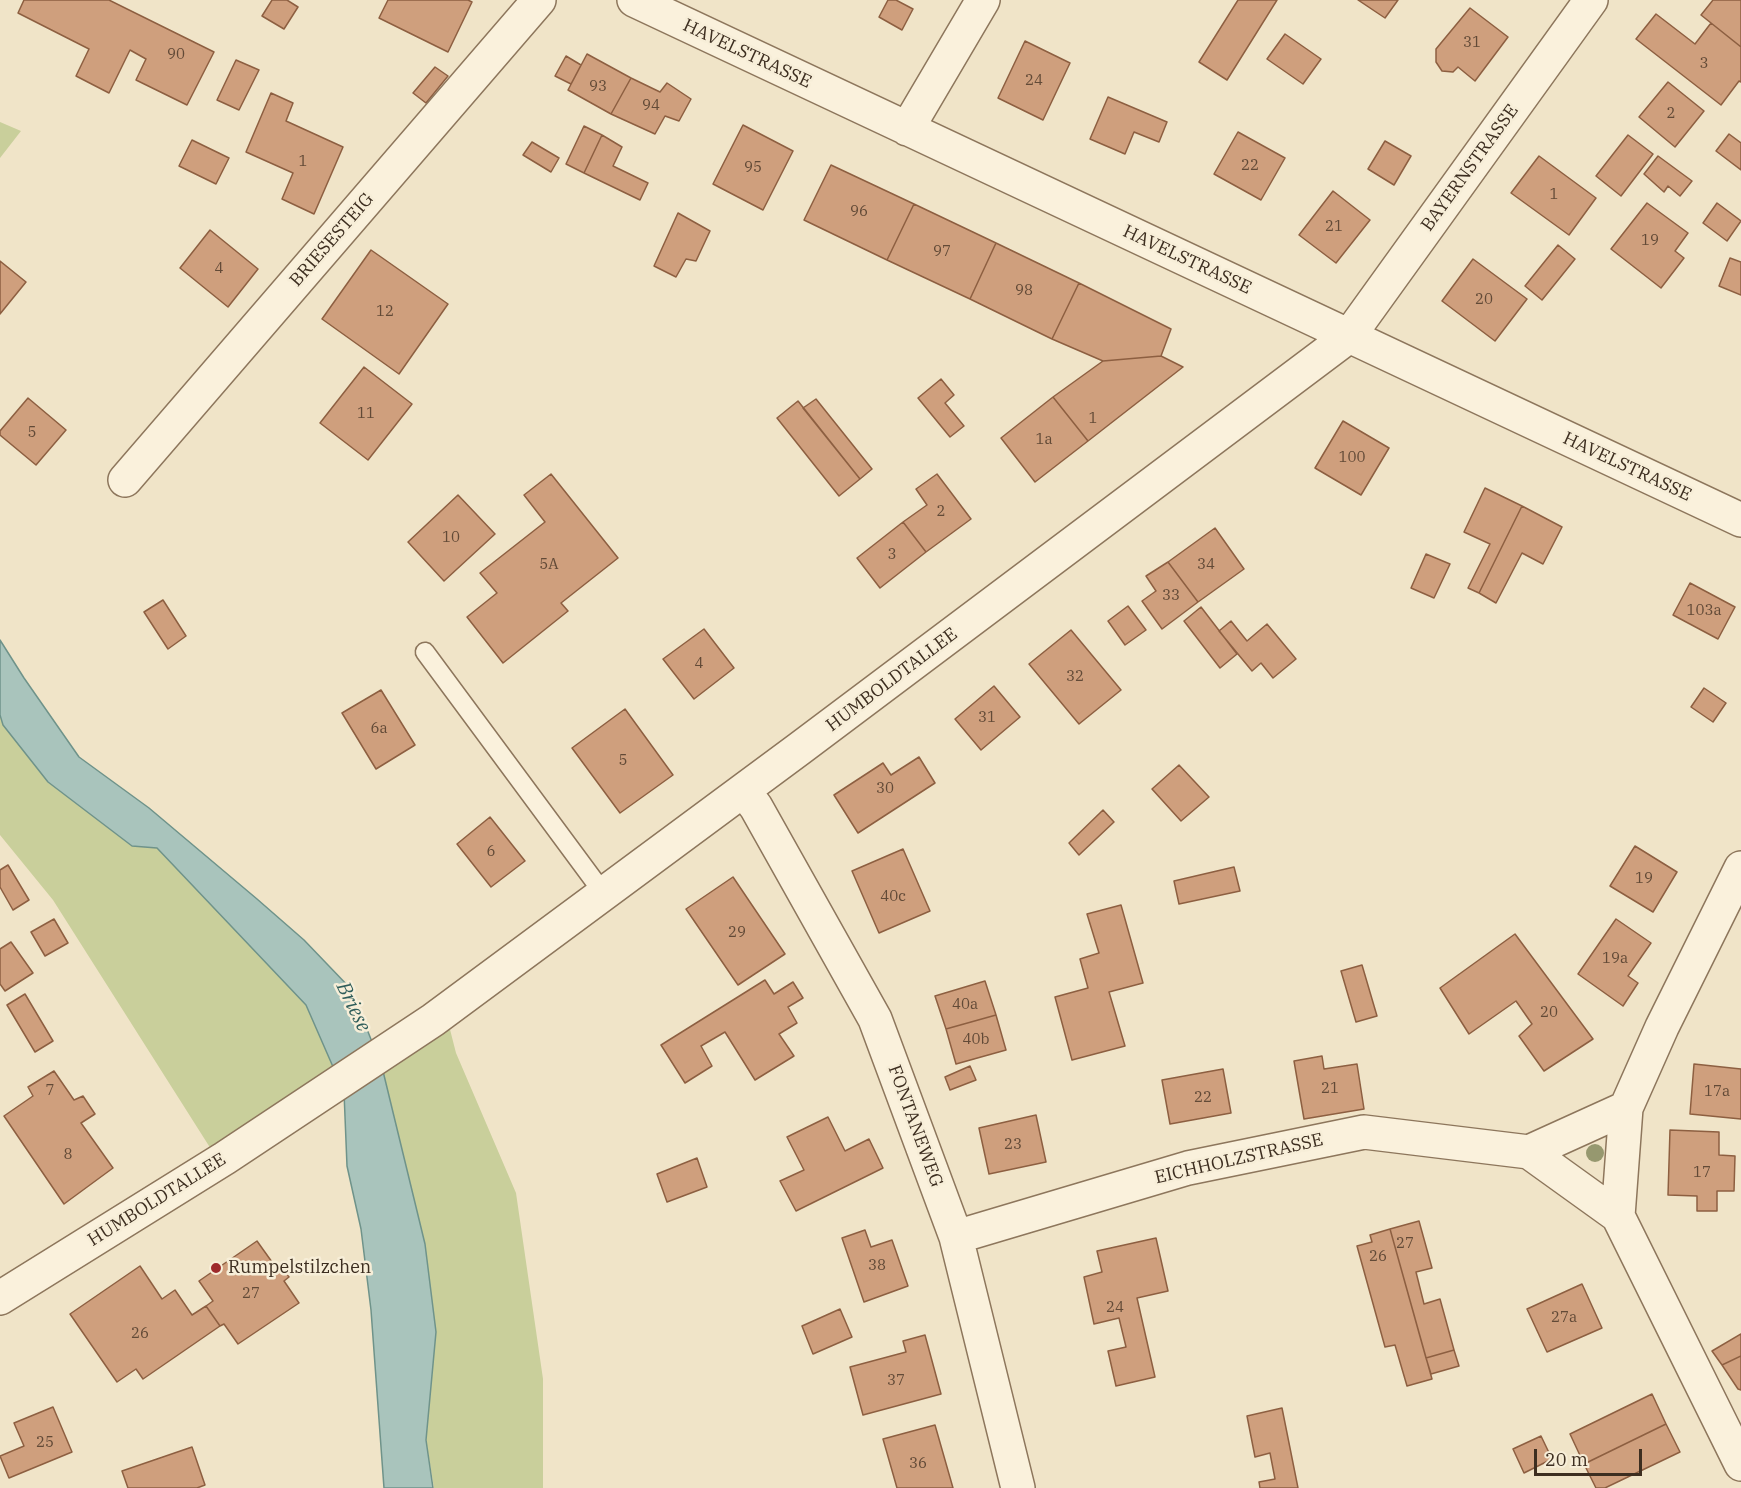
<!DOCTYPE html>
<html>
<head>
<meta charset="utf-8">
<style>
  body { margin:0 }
  #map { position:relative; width:1741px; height:1488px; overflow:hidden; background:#f0e4c8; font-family:"IBM Plex Serif",serif }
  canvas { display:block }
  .scale { position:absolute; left:1534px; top:1449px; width:108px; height:27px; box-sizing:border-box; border:3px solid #3d2e20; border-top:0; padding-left:8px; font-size:18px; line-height:21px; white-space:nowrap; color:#3d2e20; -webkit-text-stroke:4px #f7eed8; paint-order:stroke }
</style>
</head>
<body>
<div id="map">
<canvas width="1741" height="1488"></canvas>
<div class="scale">20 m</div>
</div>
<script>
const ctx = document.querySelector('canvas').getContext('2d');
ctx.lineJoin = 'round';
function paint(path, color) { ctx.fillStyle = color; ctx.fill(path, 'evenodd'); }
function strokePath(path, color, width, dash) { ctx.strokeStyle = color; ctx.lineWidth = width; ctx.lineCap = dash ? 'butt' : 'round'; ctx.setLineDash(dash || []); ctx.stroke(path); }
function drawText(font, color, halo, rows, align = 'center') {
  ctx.font = font + ' "IBM Plex Serif",serif'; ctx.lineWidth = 5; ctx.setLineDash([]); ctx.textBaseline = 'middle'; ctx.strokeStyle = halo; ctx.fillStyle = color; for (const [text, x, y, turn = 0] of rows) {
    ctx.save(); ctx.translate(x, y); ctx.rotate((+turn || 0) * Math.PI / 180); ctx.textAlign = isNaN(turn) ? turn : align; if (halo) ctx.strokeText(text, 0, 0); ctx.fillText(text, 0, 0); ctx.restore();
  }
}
paint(new Path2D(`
  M0,122L21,131L0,158Z
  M0,715L4,725L48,782L132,846L157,848L306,1005L338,1075L216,1157L53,900L0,835Z
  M443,1002L456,1053L516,1193L543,1379V1488H434L426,1440L436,1332L425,1244L382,1067Z`), '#c9cf9b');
const water = new Path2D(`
  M0,640L24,678L79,757L149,808L257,899L304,940L351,989L382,1067L425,1244L436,1332L426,1440L433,1488H384L371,1310L361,1229L347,1166L344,1092L306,1005L157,848L132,846L48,782L3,725L0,715Z`);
paint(water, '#a9c4bc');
strokePath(water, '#6f938a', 1.5);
const building = new Path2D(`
  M24,0H109L214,52L187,105L136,80L146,59L130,50L109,93L76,76L89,49L18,13Z
  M272,0H287L298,7L284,29L262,16Z
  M388,0H468L472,2L448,52L379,18Z
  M888,0H896L913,9L902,30L879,17Z
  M1238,0H1277L1227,80L1199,62Z
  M1358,0H1398L1385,18Z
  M1713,0H1741V47L1701,15Z
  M1470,8L1508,37L1475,81L1458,67L1453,72L1442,71L1436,62V49Z
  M1656,14L1695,44L1711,23L1741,47V82L1739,81L1721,105L1636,39Z
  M1285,34L1321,59L1303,84L1267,59Z
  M1025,41L1070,63L1043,120L998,98Z
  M587,54L631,78L611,114L568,90Z
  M566,56L581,65L571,84L555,76Z
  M236,60L259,70L239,110L217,100Z
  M435,67L448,76L426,103L413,93Z
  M631,78L660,92L667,83L691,99L679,121L665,116L655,134L611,114Z
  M1668,82L1704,111L1675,147L1639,117Z
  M271,93L293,103L286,121L343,147L314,214L282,199L293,173L246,152Z
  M1108,97L1167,122L1159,142L1134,132L1125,154L1090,139Z
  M743,125L793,151L763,210L713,184Z
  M584,126L602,135L584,173L566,164Z
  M1238,132L1285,158L1261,200L1214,174Z
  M1729,134L1741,143V170L1716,151Z
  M602,135L622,147L613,166L648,183L640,200L584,173Z
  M1628,135L1653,154L1621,196L1596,176Z
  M192,140L229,158L216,184L179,166Z
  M1385,141L1411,156L1394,185L1368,169Z
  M532,142L559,158L551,172L523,155Z
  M1539,156L1596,198L1569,235L1511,193Z
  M1658,156L1692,181L1680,196L1668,186L1664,192L1644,174Z
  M831,165L914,204L887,260L804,220Z
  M1333,191L1370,220L1336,263L1299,235Z
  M1647,203L1688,233L1675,251L1684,258L1661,288L1611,249Z
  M1717,203L1741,221L1727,241L1703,223Z
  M914,204L996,243L970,299L887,260Z
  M678,213L710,231L696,261L686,259L676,277L654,266Z
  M210,230L258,269L228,307L180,268Z
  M996,243L1079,283L1052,339L970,299Z
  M1558,245L1575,259L1542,300L1525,286Z
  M371,250L448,304L399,374L322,319Z
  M1730,258L1741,262V295L1719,286Z
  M1473,259L1527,299L1495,341L1442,301Z
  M0,261L26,282L0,314Z
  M1079,283L1171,329L1161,356L1103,361L1052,339Z
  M1161,356L1183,367L1088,441L1053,397L1103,361Z
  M364,367L412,404L368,460L320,423Z
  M941,379L954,395L945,403L964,426L950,437L918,398Z
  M1053,397L1088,441L1035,482L1001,438Z
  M28,398L66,430L36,465L0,435V431Z
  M816,399L872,469L860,479L803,408Z
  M798,401L860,479L839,496L777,418Z
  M1343,421L1389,448L1361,495L1315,468Z
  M551,474L618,558L561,603L568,611L503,663L467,617L497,593L480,573L545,522L524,495Z
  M937,474L971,519L926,552L903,522L927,505L916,489Z
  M1485,488L1522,506L1479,593L1468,588L1490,544L1464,532Z
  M458,495L495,534L444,581L408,542Z
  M1522,506L1562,527L1543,564L1522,553L1496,603L1479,593Z
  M903,522L926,552L880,588L857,558Z
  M1215,528L1244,569L1198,602L1168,562Z
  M1426,554L1450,564L1434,598L1411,588Z
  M1168,562L1198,602L1162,629L1142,601L1156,591L1146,576Z
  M1690,583L1735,607L1718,639L1673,615Z
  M163,600L186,636L168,649L144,612Z
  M1128,606L1146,630L1125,645L1108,621Z
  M1201,607L1237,654L1220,668L1184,621Z
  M1231,621L1247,641L1267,624L1296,659L1273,678L1261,663L1252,671L1219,631Z
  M704,629L734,668L694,699L663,659Z
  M1071,630L1121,690L1079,724L1029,664Z
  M994,686L1020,717L981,750L955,719Z
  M1704,688L1726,703L1713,722L1691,707Z
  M381,690L415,745L376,769L342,713Z
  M625,709L673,775L620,813L572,748Z
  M919,757L935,783L858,833L834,795L883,763L891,775Z
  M1179,765L1209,797L1181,821L1152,789Z
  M1103,810L1114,822L1079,855L1069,843Z
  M490,817L525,861L491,887L457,844Z
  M1635,846L1677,872L1653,912L1610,886Z
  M903,849L930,911L879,933L852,871Z
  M8,865L29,900L13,910L0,887V870Z
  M1234,867L1240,891L1179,904L1174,881Z
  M733,877L785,954L738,985L686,909Z
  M1121,905L1143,983L1109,992L1125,1046L1072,1060L1055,997L1088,988L1080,959L1099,953L1087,914Z
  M54,919L68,943L45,956L31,932Z
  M1616,919L1651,943L1628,976L1638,983L1623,1006L1578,974Z
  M1515,934L1593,1039L1544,1071L1519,1036L1532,1024L1516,1001L1469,1034L1440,988Z
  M11,942L33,973L5,991L0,984V949Z
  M1362,965L1377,1016L1356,1022L1341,971Z
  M765,980L774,994L793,982L803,998L788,1007L797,1023L779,1034L794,1056L755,1080L725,1032L701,1046L712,1066L685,1083L661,1045Z
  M985,981L996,1015L946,1029L935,996Z
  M25,994L53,1041L35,1052L7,1005Z
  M996,1015L1006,1050L956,1064L946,1029Z
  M1322,1056L1324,1069L1357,1064L1364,1109L1304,1119L1294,1061Z
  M1694,1064L1741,1069V1119L1690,1114Z
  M970,1066L976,1080L950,1090L945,1077Z
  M1223,1069L1231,1113L1170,1124L1162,1080Z
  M54,1071L74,1100L83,1096L95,1114L81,1123L113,1168L64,1204L4,1116L33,1096L28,1087Z
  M1036,1115L1046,1162L989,1174L979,1128Z
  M828,1117L845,1151L869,1139L883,1168L796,1211L780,1181L804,1170L787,1137Z
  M1670,1130L1719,1132V1155L1735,1156L1734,1191H1717V1211H1697V1196L1668,1195Z
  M697,1158L707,1187L667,1202L657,1174Z
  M1419,1221L1432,1268L1416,1272L1424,1304L1440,1299L1454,1350L1426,1358L1390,1229Z
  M1390,1229L1432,1379L1407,1386L1395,1345L1385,1347L1357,1246L1372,1242L1370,1235Z
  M865,1230L871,1247L892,1240L908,1286L864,1302L842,1238Z
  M1156,1238L1168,1291L1137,1298L1155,1377L1116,1386L1108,1351L1126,1347L1119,1318L1094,1324L1084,1277L1102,1272L1097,1251Z
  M257,1241L277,1269L282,1266L289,1277L284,1281L299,1303L238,1344L224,1324L220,1326L206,1306L213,1301L199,1281Z
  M140,1266L162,1299L175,1290L192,1315L206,1306L220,1326L143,1379L136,1369L117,1382L70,1314Z
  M1582,1284L1602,1328L1547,1352L1527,1309Z
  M840,1309L852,1337L813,1354L802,1326Z
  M1741,1334V1356L1722,1365L1712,1351Z
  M925,1335L941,1394L863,1415L850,1367L906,1352L903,1341Z
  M1454,1350L1459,1366L1431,1374L1426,1358Z
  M1741,1356V1390L1738,1389L1722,1365Z
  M1652,1394L1666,1424L1584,1464L1570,1434Z
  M53,1407L72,1452L9,1478L0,1456L24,1446L14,1423Z
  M1282,1408L1298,1488H1260L1259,1482L1275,1479L1270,1453L1255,1457L1247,1416Z
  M1666,1424L1680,1452L1605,1488H1596L1584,1464Z
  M935,1425L953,1488H897L883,1439Z
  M1541,1436L1552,1459L1524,1473L1513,1449Z
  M192,1447L205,1485L197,1488H128L122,1471Z`);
paint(building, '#cf9f7d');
strokePath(building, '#8d5f41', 1.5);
const lane = new Path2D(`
  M425,652L604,894`);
const street = new Path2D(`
  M634,0L1741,520
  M907,129L983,0
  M125,480L539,0
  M744,791L756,807L875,1019L956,1237L1018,1488
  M1529,1152L1618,1216L1741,1464
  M1618,1216L1626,1108L1662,1027L1741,868
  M956,1237L1188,1168L1364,1132L1529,1152L1626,1108
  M0,1298L225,1158L433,1020L799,749L1349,336L1591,0`);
strokePath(lane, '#8d765c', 21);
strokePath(street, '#8d765c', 36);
strokePath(lane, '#faf1dc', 18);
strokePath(street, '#faf1dc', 33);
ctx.fillStyle = '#96986f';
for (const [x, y] of [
  [1595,1153]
]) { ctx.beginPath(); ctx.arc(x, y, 9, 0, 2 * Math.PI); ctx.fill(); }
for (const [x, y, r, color] of [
  [216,1268,6,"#9e2a2b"]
]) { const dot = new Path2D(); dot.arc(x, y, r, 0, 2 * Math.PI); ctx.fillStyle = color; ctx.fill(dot); strokePath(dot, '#f7eed8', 2); }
drawText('15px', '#624a37', null, [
  ["31",1472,43],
  ["90",176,55],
  ["3",1704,64],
  ["24",1034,81],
  ["93",598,87],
  ["94",651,106],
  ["2",1671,114],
  ["1",303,162],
  ["22",1250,166],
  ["95",753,168],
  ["1",1554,195],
  ["96",859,212],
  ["21",1334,227],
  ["19",1650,241],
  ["97",942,252],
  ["4",219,269],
  ["98",1024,291],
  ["20",1484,300],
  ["12",385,312],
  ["11",366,414],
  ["1",1093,419],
  ["5",32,433],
  ["1a",1044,440],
  ["100",1352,458],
  ["2",941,512],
  ["10",451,538],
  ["3",892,555],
  ["5A",549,565],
  ["34",1206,565],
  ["33",1171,596],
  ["103a",1704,611],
  ["4",699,664],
  ["32",1075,677],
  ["31",987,718],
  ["6a",379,729],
  ["5",623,761],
  ["30",885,789],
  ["6",491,852],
  ["19",1644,879],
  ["40c",893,897],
  ["29",737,933],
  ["19a",1615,959],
  ["40a",965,1005],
  ["20",1549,1013],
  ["40b",976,1040],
  ["21",1330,1089],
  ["7",50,1091],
  ["17a",1717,1092],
  ["22",1203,1098],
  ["23",1013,1145],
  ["8",68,1155],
  ["17",1702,1173],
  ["27",1405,1244],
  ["26",1378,1257],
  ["38",877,1266],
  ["27",251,1294],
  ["24",1115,1308],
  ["27a",1564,1318],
  ["26",140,1334],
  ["37",896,1381],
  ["25",45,1443],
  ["36",918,1464]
]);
drawText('18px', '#3d2e20', '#f7eed8', [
  ["HAVELSTRASSE",747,54,25],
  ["BAYERNSTRASSE",1470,168,-54],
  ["BRIESESTEIG",332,240,-49],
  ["HAVELSTRASSE",1187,260,25],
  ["HAVELSTRASSE",1627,467,25],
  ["HUMBOLDTALLEE",892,680,-37],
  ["FONTANEWEG",915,1126,70],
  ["EICHHOLZSTRASSE",1239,1159,-13],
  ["HUMBOLDTALLEE",157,1200,-32]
]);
drawText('18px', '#3d2e20', '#f7eed8', [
  ["Rumpelstilzchen",228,1268]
], 'left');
drawText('italic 20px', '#2f5d5a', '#f7eed8', [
  ["Briese",353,1007,64]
]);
</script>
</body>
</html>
